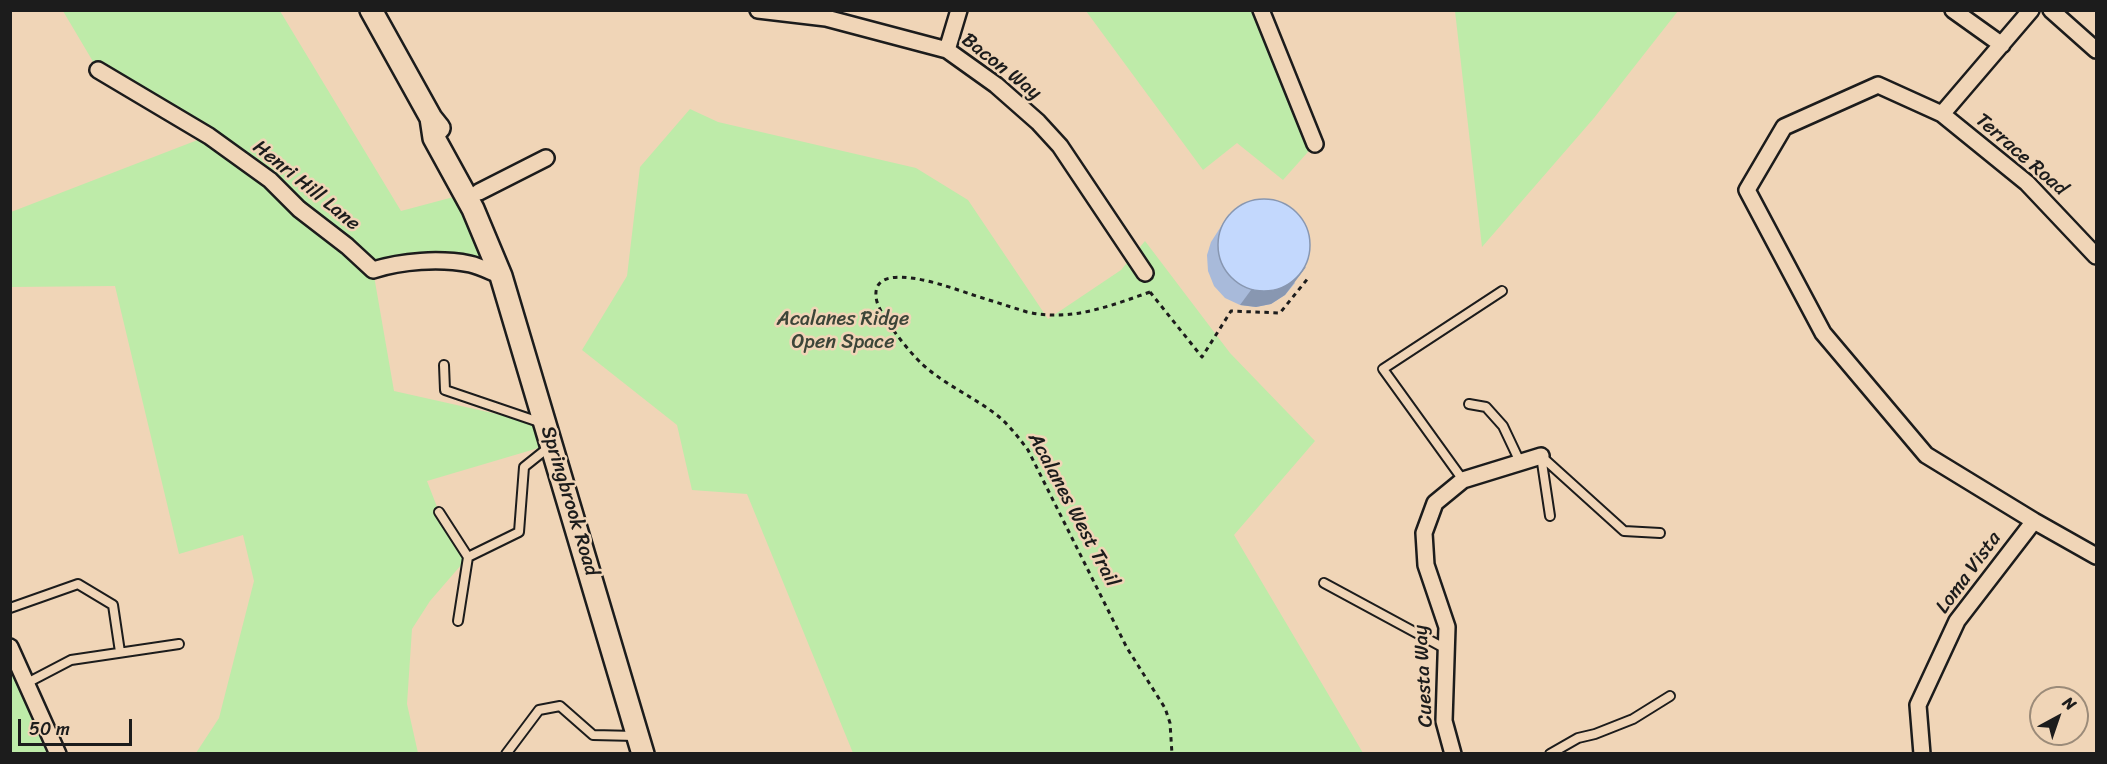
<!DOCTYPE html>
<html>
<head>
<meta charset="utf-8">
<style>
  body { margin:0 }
  #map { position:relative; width:2107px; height:764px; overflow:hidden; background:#f0d5b7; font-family:Sriracha,sans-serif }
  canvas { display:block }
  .frame { position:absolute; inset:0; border:12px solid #1c1c1c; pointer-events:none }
  .north { position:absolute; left:2029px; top:686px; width:60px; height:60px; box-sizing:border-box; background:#f0d5b7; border:2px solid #9b8b79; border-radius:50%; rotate:40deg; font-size:16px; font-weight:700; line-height:24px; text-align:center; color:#1c1c1c }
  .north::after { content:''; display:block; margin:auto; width:21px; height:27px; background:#1c1c1c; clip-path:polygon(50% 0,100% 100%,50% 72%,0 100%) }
  .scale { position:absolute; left:18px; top:719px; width:114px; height:27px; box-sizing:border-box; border:3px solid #1c1c1c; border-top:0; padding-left:8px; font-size:18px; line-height:21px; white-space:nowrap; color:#1c1c1c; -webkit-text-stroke:4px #f0d5b7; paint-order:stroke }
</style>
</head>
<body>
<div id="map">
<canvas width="2107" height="764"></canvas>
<div class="frame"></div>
<div class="north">N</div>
<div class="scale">50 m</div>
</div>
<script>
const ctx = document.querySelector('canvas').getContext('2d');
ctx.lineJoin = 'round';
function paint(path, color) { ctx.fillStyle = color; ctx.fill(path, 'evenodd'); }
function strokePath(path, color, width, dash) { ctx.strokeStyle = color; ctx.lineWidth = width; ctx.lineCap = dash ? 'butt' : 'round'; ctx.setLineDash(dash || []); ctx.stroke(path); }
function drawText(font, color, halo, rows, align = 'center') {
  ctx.font = font + ' Sriracha,sans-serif'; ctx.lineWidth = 5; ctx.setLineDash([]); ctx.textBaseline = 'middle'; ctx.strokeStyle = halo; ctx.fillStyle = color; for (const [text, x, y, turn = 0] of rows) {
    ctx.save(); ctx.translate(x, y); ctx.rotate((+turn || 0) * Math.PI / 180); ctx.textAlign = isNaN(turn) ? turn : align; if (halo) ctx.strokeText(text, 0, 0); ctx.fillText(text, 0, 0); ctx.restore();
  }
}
paint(new Path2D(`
  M63,11H280L401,211L461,195L483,266L373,270L394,391L546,425L552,444L427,481L439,512L468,557L430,601L412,629L407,704L418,753H196L219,718L254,581L243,535L179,554L115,286L11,287V212L208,136L98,70Z
  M1086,11H1261L1315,144L1283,180L1237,143L1203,170Z
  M1678,11L1594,118L1482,247L1455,11Z
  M690,109L718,122L916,168L968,200L1048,319L1121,270L1145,241L1230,353L1315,441L1234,535L1363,753H853L747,494L692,490L677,425L582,350L627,276L640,167Z
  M10,647L58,753H11Z`), '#beeba9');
const lane = new Path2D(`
  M444,365L445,390L542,423
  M1469,404L1486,407L1503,426L1520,462
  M1541,456L1624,531L1660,533
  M1541,456L1550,516
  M1463,480L1383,369L1502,291
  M439,512L468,557
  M1324,583L1446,649
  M10,608L78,584L113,605L120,652
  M458,621L468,557L519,532L524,467L549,447
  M27,683L71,660L179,644
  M506,754L539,710L560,706L593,735L636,736
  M1550,754L1578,738L1595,734L1633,719L1670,696`);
const street = new Path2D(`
  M758,10L826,18L947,50L996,85L1038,122L1060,146L1145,273
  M1261,10L1315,144
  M1953,10L2002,45
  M2051,10L2096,50
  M947,50L959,10
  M98,70L209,136L270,180L299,209L347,246L373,270C402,261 439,258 470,264C480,266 491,272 501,276
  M1942,114L2031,10
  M479,192L546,158
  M2096,256L2027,183L1942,114L1878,85L1784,127L1747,190L1823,333L1926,455L2034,521L2096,556
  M10,647L58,754
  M1453,754L1444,721L1447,627L1426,565L1424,533L1435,503L1463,480L1541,456
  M1922,754L1918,705L1957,621L2034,521`);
const secondary = new Path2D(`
  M371,10L431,118L439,128
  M431,118L434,138L473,209L501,276L643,754`);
strokePath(lane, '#1c1c1c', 12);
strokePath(street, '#1c1c1c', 20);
strokePath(secondary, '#1c1c1c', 26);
strokePath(new Path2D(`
  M1150,292C1110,306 1070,322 1027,312C1008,306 989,300 970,294C952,288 865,255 877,302C882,318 910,353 922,364C945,385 974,397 998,416C1010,426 1019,438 1028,450L1127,648L1165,708L1170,723L1172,754
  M1150,292L1202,357L1231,311L1280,313L1309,277`), '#1c1c1c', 3, [4.5, 4.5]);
strokePath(lane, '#f0d5b7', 8);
strokePath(street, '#f0d5b7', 15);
strokePath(secondary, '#f0d5b7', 21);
paint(new Path2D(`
  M1229,214L1295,283L1285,295L1271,304L1256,307L1240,305L1225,298L1214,286L1208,271L1207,255L1211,242Z`), '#a8bada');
paint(new Path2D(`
  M1306,267L1285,295L1271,304L1256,307L1240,305L1251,290Z`), '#8897b1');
const building = new Path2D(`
  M1218 245a46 46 0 1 1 92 0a46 46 0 1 1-92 0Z`);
paint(building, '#c3d8fd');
strokePath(building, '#8897b1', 1.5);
drawText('20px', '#1c1c1c', '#f0d5b7', [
  ["Bacon Way",1001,67,38],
  ["Terrace Road",2021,155,41],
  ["Henri Hill Lane",306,186,39],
  ["Springbrook Road",569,501,73],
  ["Acalanes West Trail",1073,510,62],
  ["Loma Vista",1969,573,-54],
  ["Cuesta Way",1424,676,-93]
]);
drawText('20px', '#3c4538', '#f0d5b7', [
  ["Acalanes Ridge",843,320],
  ["Open Space",843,343]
]);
</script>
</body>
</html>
